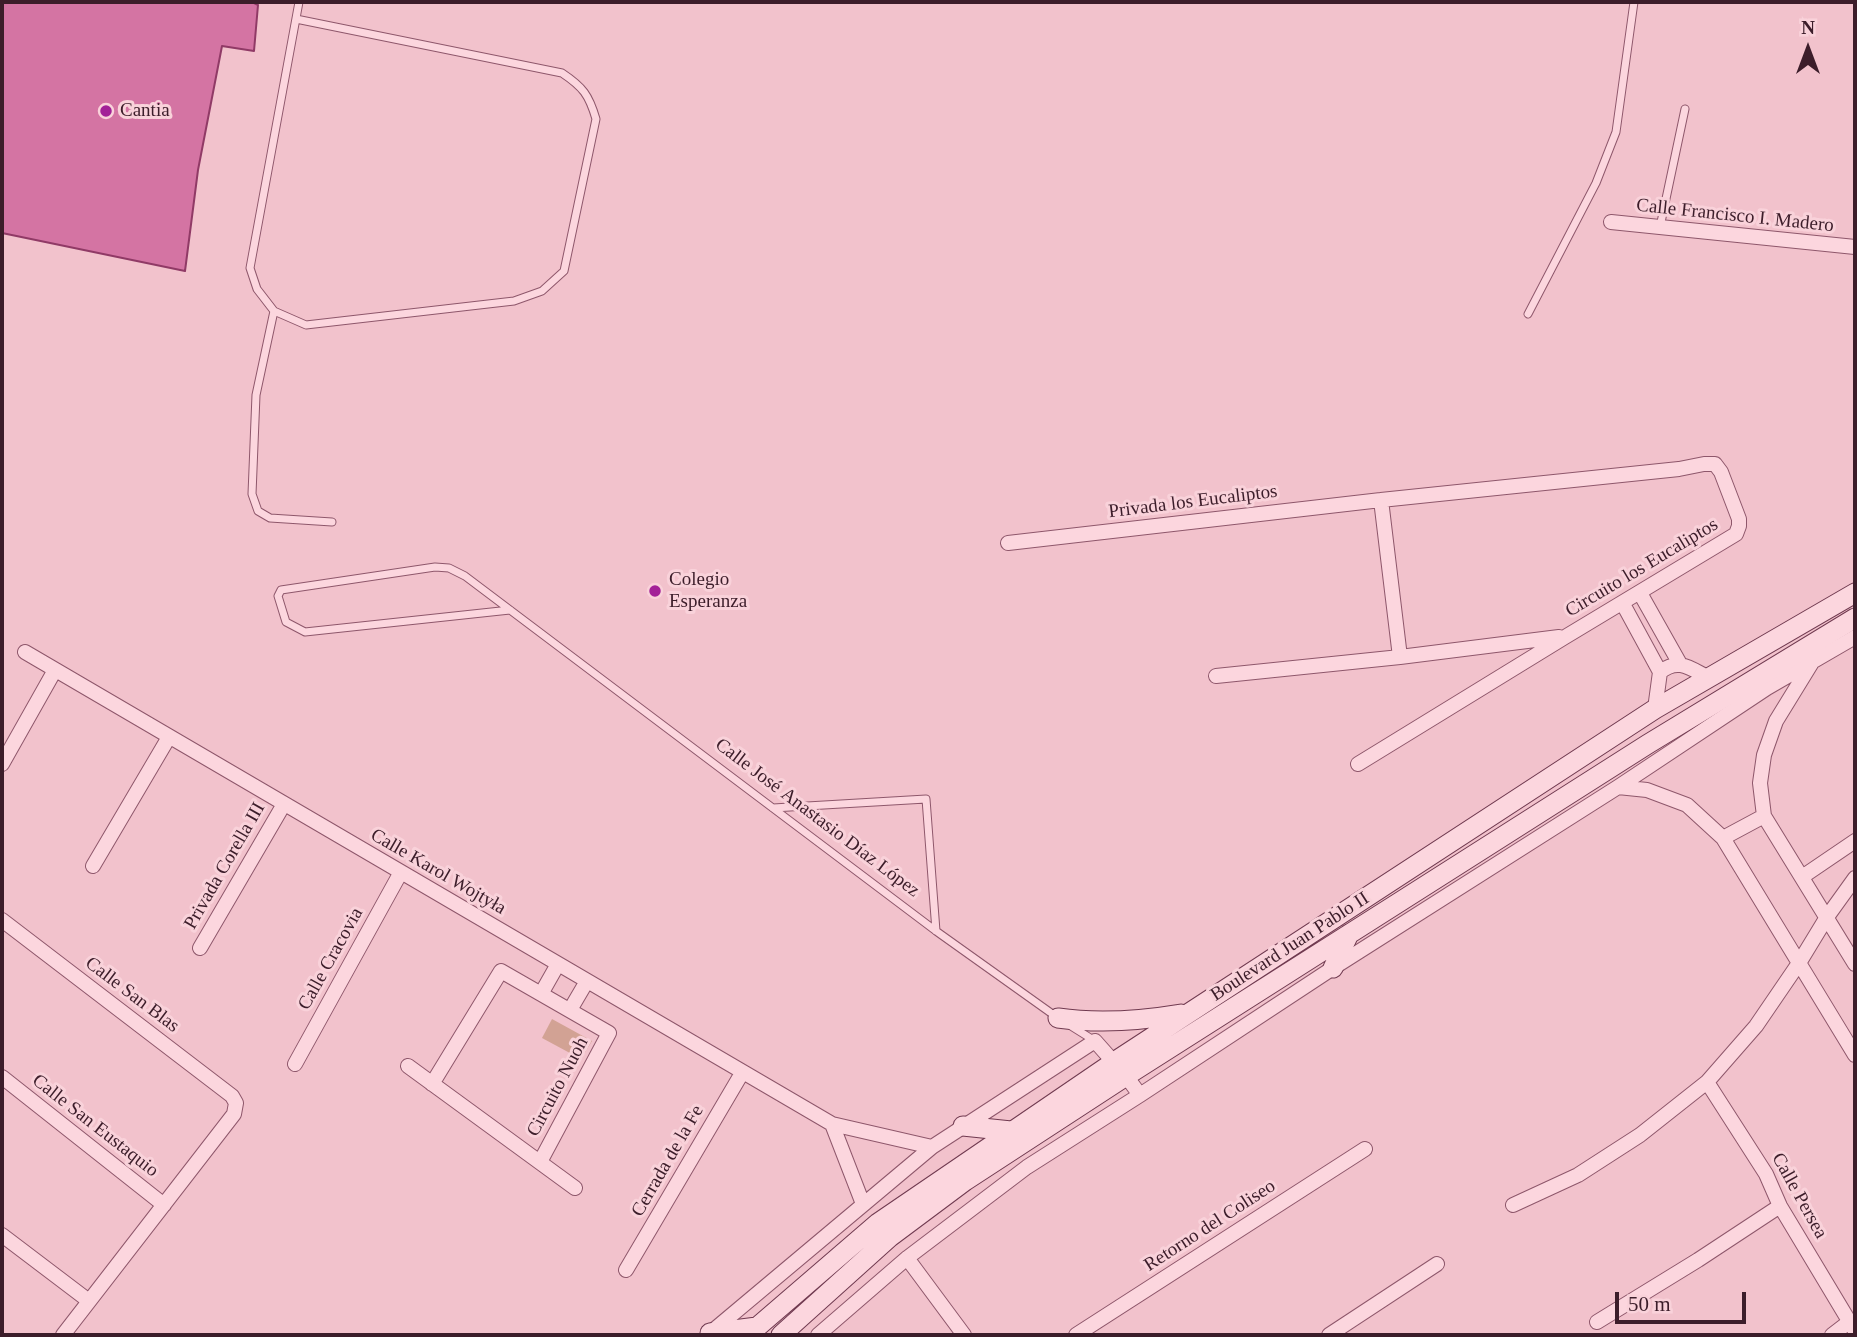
<!DOCTYPE html>
<html>
<head>
<meta charset="utf-8">
<style>
  body { margin:0 }
  #map { position:relative; width:1857px; height:1337px; overflow:hidden; background:#f2c2cc; font-family:Georgia,serif }
  canvas { display:block }
  .frame { position:absolute; inset:0; border:4px solid #3c1d2a; pointer-events:none }
  .north { position:absolute; left:1773px; top:14px; width:70px; height:70px; -webkit-text-stroke:5px #f9d2da; paint-order:stroke; rotate:0deg; font-size:19px; font-weight:700; line-height:28px; text-align:center; color:#3c1d2a }
  .north::after { content:''; display:block; margin:auto; width:24px; height:32px; background:#3c1d2a; clip-path:polygon(50% 0,100% 100%,50% 72%,0 100%) }
  .scale { position:absolute; left:1615px; top:1292px; width:131px; height:32px; box-sizing:border-box; border:4px solid #3c1d2a; border-top:0; padding-left:9px; font-size:21px; line-height:24px; white-space:nowrap; color:#3c1d2a; -webkit-text-stroke:5px #f9d2da; paint-order:stroke }
</style>
</head>
<body>
<div id="map">
<canvas width="1857" height="1337"></canvas>
<div class="frame"></div>
<div class="north">N</div>
<div class="scale">50 m</div>
</div>
<script>
const ctx = document.querySelector('canvas').getContext('2d');
ctx.lineJoin = 'round';
function paint(path, color) { ctx.fillStyle = color; ctx.fill(path, 'evenodd'); }
function strokePath(path, color, width, dash) { ctx.strokeStyle = color; ctx.lineWidth = width; ctx.lineCap = dash ? 'butt' : 'round'; ctx.setLineDash(dash || []); ctx.stroke(path); }
function drawText(font, color, halo, rows, align = 'center') {
  ctx.font = font + ' Georgia,serif'; ctx.lineWidth = 6; ctx.setLineDash([]); ctx.textBaseline = 'middle'; ctx.strokeStyle = halo; ctx.fillStyle = color; for (const [text, x, y, turn = 0] of rows) {
    ctx.save(); ctx.translate(x, y); ctx.rotate((+turn || 0) * Math.PI / 180); ctx.textAlign = isNaN(turn) ? turn : align; if (halo) ctx.strokeText(text, 0, 0); ctx.fillText(text, 0, 0); ctx.restore();
  }
}
paint(new Path2D(`
  M552,1019L592,1041L581,1059L542,1038Z`), '#d2a294');
const building = new Path2D(`
  M2,2H252L258,5L254,51L222,46L198,170L185,271L2,233Z`);
paint(building, '#d474a3');
strokePath(building, '#903a66', 2);
const lane = new Path2D(`
  M296,19L562,73C583,87 589,95 596,119L564,271L542,291L514,301L306,325L274,311L257,289L250,268L299,2
  M1660,227L1685,109
  M274,311L256,395L252,494L258,511L270,518L332,522
  M1528,314L1596,183L1616,132L1634,2
  M510,610L305,632L286,622L278,596L281,590L435,567L449,568L465,576L936,931L1058,1018
  M773,808L926,799L936,931
  M1071,1026L1095,1041`);
const street = new Path2D(`
  M1611,222L1855,247
  M1381,500L1400,657
  M1008,543L1381,500L1679,469L1704,464H1715L1721,472L1739,519V526L1736,534L1565,637L1358,764
  M1640,593L1680,664
  M1623,604L1660,672
  M25,652L832,1124L932,1147
  M1811,664L1776,721L1764,755L1760,783L1764,816L1855,964
  M1216,676L1400,657L1559,637
  M1655,709L1660,672C1679,657 1691,669 1709,678
  M2,764L55,670
  M1618,787L1647,790L1687,805L1723,838L1855,1055
  M1723,838L1764,816
  M93,866L169,737
  M1802,877L1855,841
  M2,920L232,1096L236,1103L234,1114L63,1335
  M200,948L284,804
  M541,994L558,964
  M570,1010L587,981
  M295,1064L401,872
  M408,1066L575,1188
  M2,1077L164,1205
  M1707,1082L1766,1174L1780,1206L1855,1331
  M432,1084L501,971L609,1033L540,1162
  M832,1124L863,1204
  M1513,1205L1578,1175L1640,1135L1707,1082L1756,1026L1799,963L1827,917L1855,878
  M2,1235L89,1301
  M907,1258L964,1335
  M626,1270L742,1073
  M1597,1322L1698,1260L1780,1206
  M709,1334L932,1147L1095,1041L1126,1076L1140,1095
  M818,1335L907,1258L1027,1167L1140,1095L1333,968L1618,787L1767,688L1855,637
  M1076,1335L1365,1149
  M1329,1335L1437,1264
  M1832,1335L1849,1322`);
const secondary = new Path2D(`
  M1333,968L1349,934
  M1058,1018C1100,1024 1139,1021 1181,1014
  M963,1126L1011,1131
  M710,1333L757,1327
  M748,1335L878,1223L1114,1062L1655,709L1855,593
  M781,1335L890,1237L965,1181L1126,1076L1648,744L1855,618`);
strokePath(lane, '#8e576b', 9);
strokePath(street, '#8e576b', 16);
strokePath(secondary, '#703a50', 21);
strokePath(lane, '#fcd6de', 7);
strokePath(street, '#fcd6de', 14);
strokePath(secondary, '#fcd6de', 19);
for (const [x, y, r, color] of [
  [106,111,7,"#a32197"],
  [655,591,7,"#a32197"]
]) { const dot = new Path2D(); dot.arc(x, y, r, 0, 2 * Math.PI); ctx.fillStyle = color; ctx.fill(dot); strokePath(dot, '#f9d2da', 2.5); }
drawText('19px', '#3c1d2a', '#f9d2da', [
  ["Cantia",120,111],
  ["Colegio",669,580],
  ["Esperanza",669,602]
], 'left');
drawText('19px', '#3c1d2a', '#f9d2da', [
  ["Calle Francisco I. Madero",1735,216,6],
  ["Privada los Eucaliptos",1193,502,-7],
  ["Circuito los Eucaliptos",1642,568,-31],
  ["Calle José Anastasio Díaz López",817,818,37],
  ["Privada Corella III",225,866,-60],
  ["Calle Karol Wojtyła",438,872,30],
  ["Boulevard Juan Pablo II",1290,947,-33],
  ["Calle Cracovia",331,959,-61],
  ["Calle San Blas",132,995,37],
  ["Circuito Nuoh",558,1087,-62],
  ["Calle San Eustaquio",95,1126,38],
  ["Cerrada de la Fe",668,1161,-60],
  ["Calle Persea",1799,1196,61],
  ["Retorno del Coliseo",1210,1226,-33]
]);
</script>
</body>
</html>
